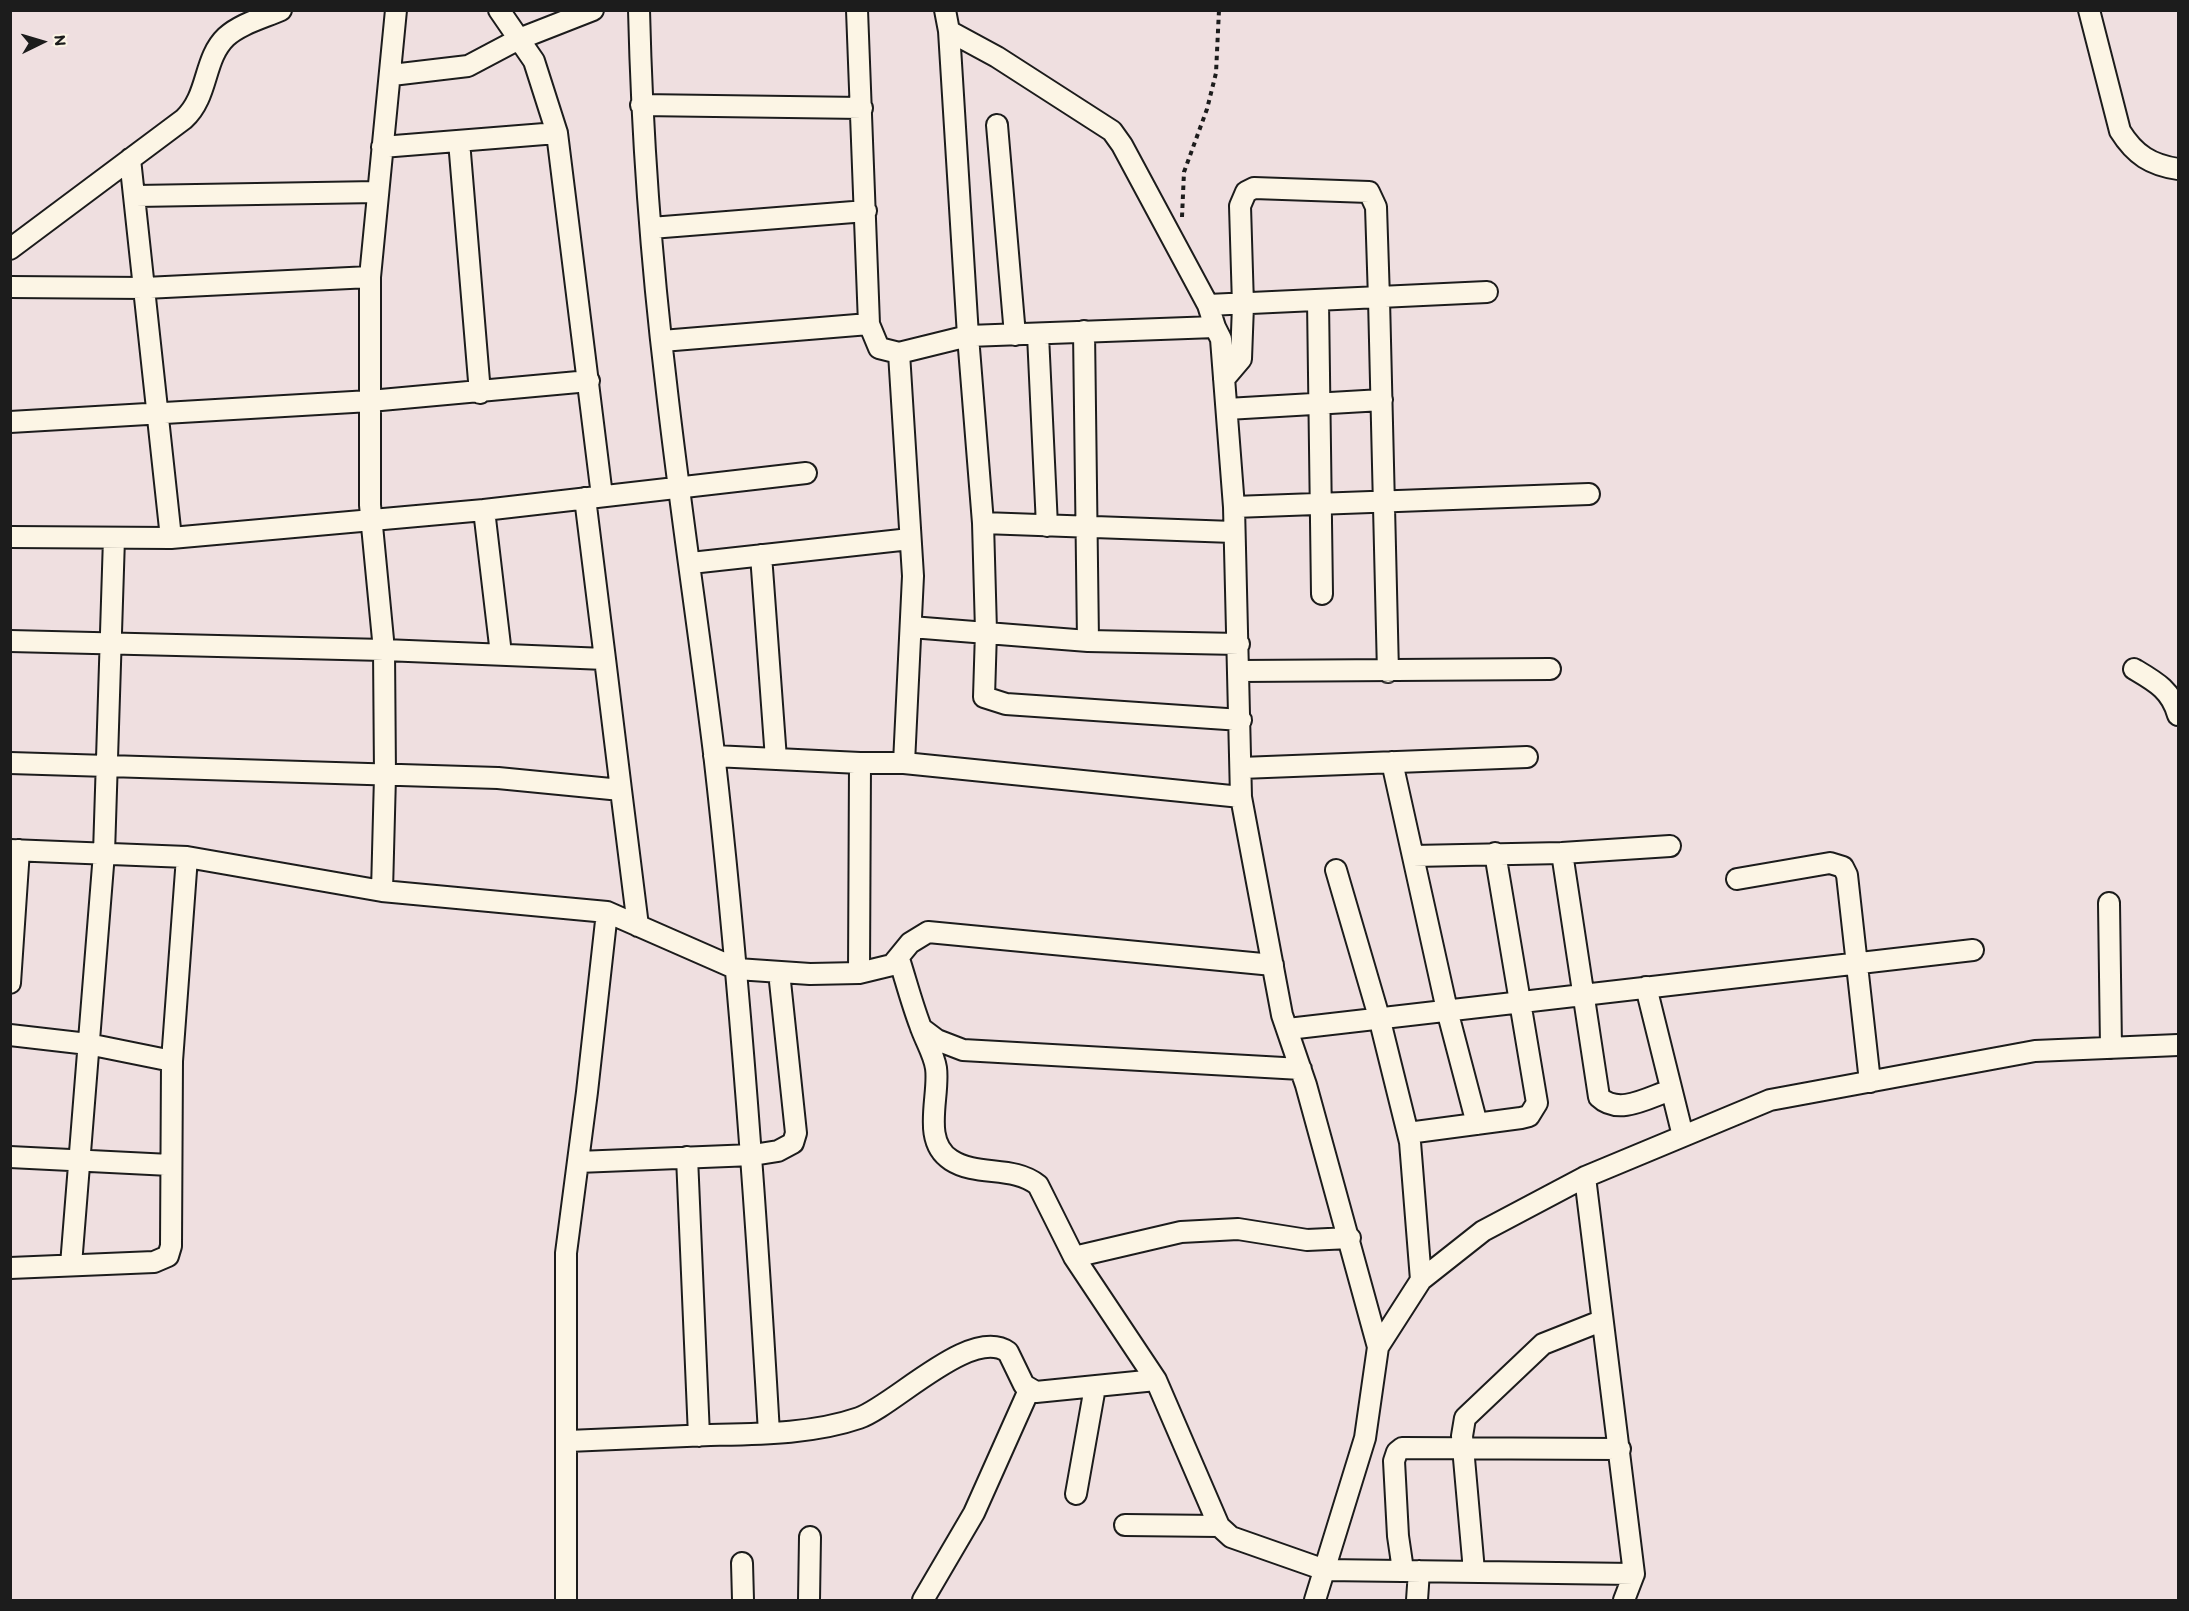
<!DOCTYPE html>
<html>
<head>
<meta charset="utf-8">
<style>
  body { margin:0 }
  #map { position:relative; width:2189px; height:1611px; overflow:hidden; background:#efdfe0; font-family:Itim,sans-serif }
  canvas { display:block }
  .frame { position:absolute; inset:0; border:12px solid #1c1c1c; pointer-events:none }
  .north { position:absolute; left:12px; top:12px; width:60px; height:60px; -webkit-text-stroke:4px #fcf5e5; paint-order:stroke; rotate:85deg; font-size:16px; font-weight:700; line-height:24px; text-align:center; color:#1c1c1c }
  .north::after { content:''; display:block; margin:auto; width:21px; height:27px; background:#1c1c1c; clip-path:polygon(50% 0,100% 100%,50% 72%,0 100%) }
</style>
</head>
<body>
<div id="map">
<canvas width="2189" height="1611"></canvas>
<div class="frame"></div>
<div class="north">N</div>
</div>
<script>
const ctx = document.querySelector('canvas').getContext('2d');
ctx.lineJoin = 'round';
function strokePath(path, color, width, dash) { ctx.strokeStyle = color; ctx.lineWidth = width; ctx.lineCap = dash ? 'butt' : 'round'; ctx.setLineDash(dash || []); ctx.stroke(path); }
const minor = new Path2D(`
  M499,10L534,61L557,133L602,496
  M639,10C642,135 651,259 666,383C680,507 699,630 714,753C740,980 756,1206 769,1433
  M857,10L869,324L879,348L899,353
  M945,10L949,31L968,336L983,523L986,631L984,697L1006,704L1241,720
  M2089,10L2120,131C2135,155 2151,165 2178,169
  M949,31L997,57L1112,131L1122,145L1208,305L1215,327
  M392,75L468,66L519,39L593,10
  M641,105L862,108
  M997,125L1015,335
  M459,141L480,393
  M382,147L557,133
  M130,159L171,538
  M136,196L377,192
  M651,228L866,211
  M10,249L184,119C209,96 203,59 226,37C240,24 263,18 281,10
  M370,277L396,10
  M10,287L145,288L370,277V401L589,381
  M1318,301L1322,594
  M1208,305L1487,292
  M1084,331L1088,641
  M1038,335L1047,526
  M662,341L869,324
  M1224,379L1241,359L1243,305L1240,206L1246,192L1254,188L1369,192L1376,207L1379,299L1388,672
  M1227,409L1382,400
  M10,422L370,401V505L384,650L385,776L382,891
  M585,498L605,659
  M1234,507L1589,494
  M484,510L501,654
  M983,523L1233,532
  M10,537L171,538L484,510L806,473
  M761,555L776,759
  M691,563L910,539
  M911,627L1088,641L1239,644
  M10,641L384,650L605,659L621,790L498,778L10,763
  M2134,669C2156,682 2171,690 2178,715
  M1240,671L1550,669
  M714,756L860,763
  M1392,762L1447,1010L1477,1124
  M904,763L1241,797
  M1241,768L1527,757
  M621,790L638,926
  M10,850L187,857L382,891L607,912L737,969L810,974L859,973L892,965L910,943L928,932L1273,965
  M1562,853L1599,1097C1619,1116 1649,1097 1671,1090
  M1413,856L1562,853L1670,846
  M1336,870L1379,1017L1410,1142L1421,1280
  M1737,879L1830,863L1843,867L1847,875L1870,1082
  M2109,903L2111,1048
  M899,959C906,981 912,1004 920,1025C925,1040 934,1054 936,1068C940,1096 921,1141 951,1160C977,1177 1013,1165 1038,1185L1074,1257L1156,1380L1219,1526L1231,1537L1325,1570L1634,1574
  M859,973L860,763H904L913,576L899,353L968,336L1215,327L1221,339L1234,507L1241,797L1282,1015L1306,1085L1378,1347L1365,1438L1315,1600
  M10,983L19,850
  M1646,987L1683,1136
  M921,1028L937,1040L963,1050L1301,1069
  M1288,1029L1973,950
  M10,1035L88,1044L172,1061
  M1408,1133L1521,1118L1529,1116L1537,1103L1495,853
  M10,1157L170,1165
  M687,1157L699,1436
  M578,1162L753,1155L778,1151L793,1143L796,1133L779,972
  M1585,1177L1634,1574L1624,1600
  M1074,1257L1181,1232L1238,1229L1307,1240L1350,1238
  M71,1265L104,853L114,538
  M10,1268L154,1262L168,1256L171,1246L172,1061L187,857
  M1378,1347L1421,1280L1483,1231L1585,1177L1770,1100L2035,1051L2178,1045
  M568,1441C615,1439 662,1437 710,1435C758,1434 813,1434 859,1418C895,1405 971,1326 1008,1352L1024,1385L1036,1392L1156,1380
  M1076,1494L1095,1387
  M1125,1525L1219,1526
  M742,1563L743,1600
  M1403,1570L1398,1536L1394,1461L1397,1452L1402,1448L1620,1449
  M1474,1571L1462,1436L1465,1418L1543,1344L1601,1321
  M566,1600V1253L587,1092L607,912
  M809,1600L810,1537
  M923,1600L974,1513L1029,1390
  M1417,1600L1419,1571`);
strokePath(minor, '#1c1c1c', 24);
strokePath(new Path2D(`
  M1182,217L1184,172L1207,109L1216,73L1219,10`), '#1c1c1c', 4, [4.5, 4.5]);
strokePath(minor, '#fcf5e5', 20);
</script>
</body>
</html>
